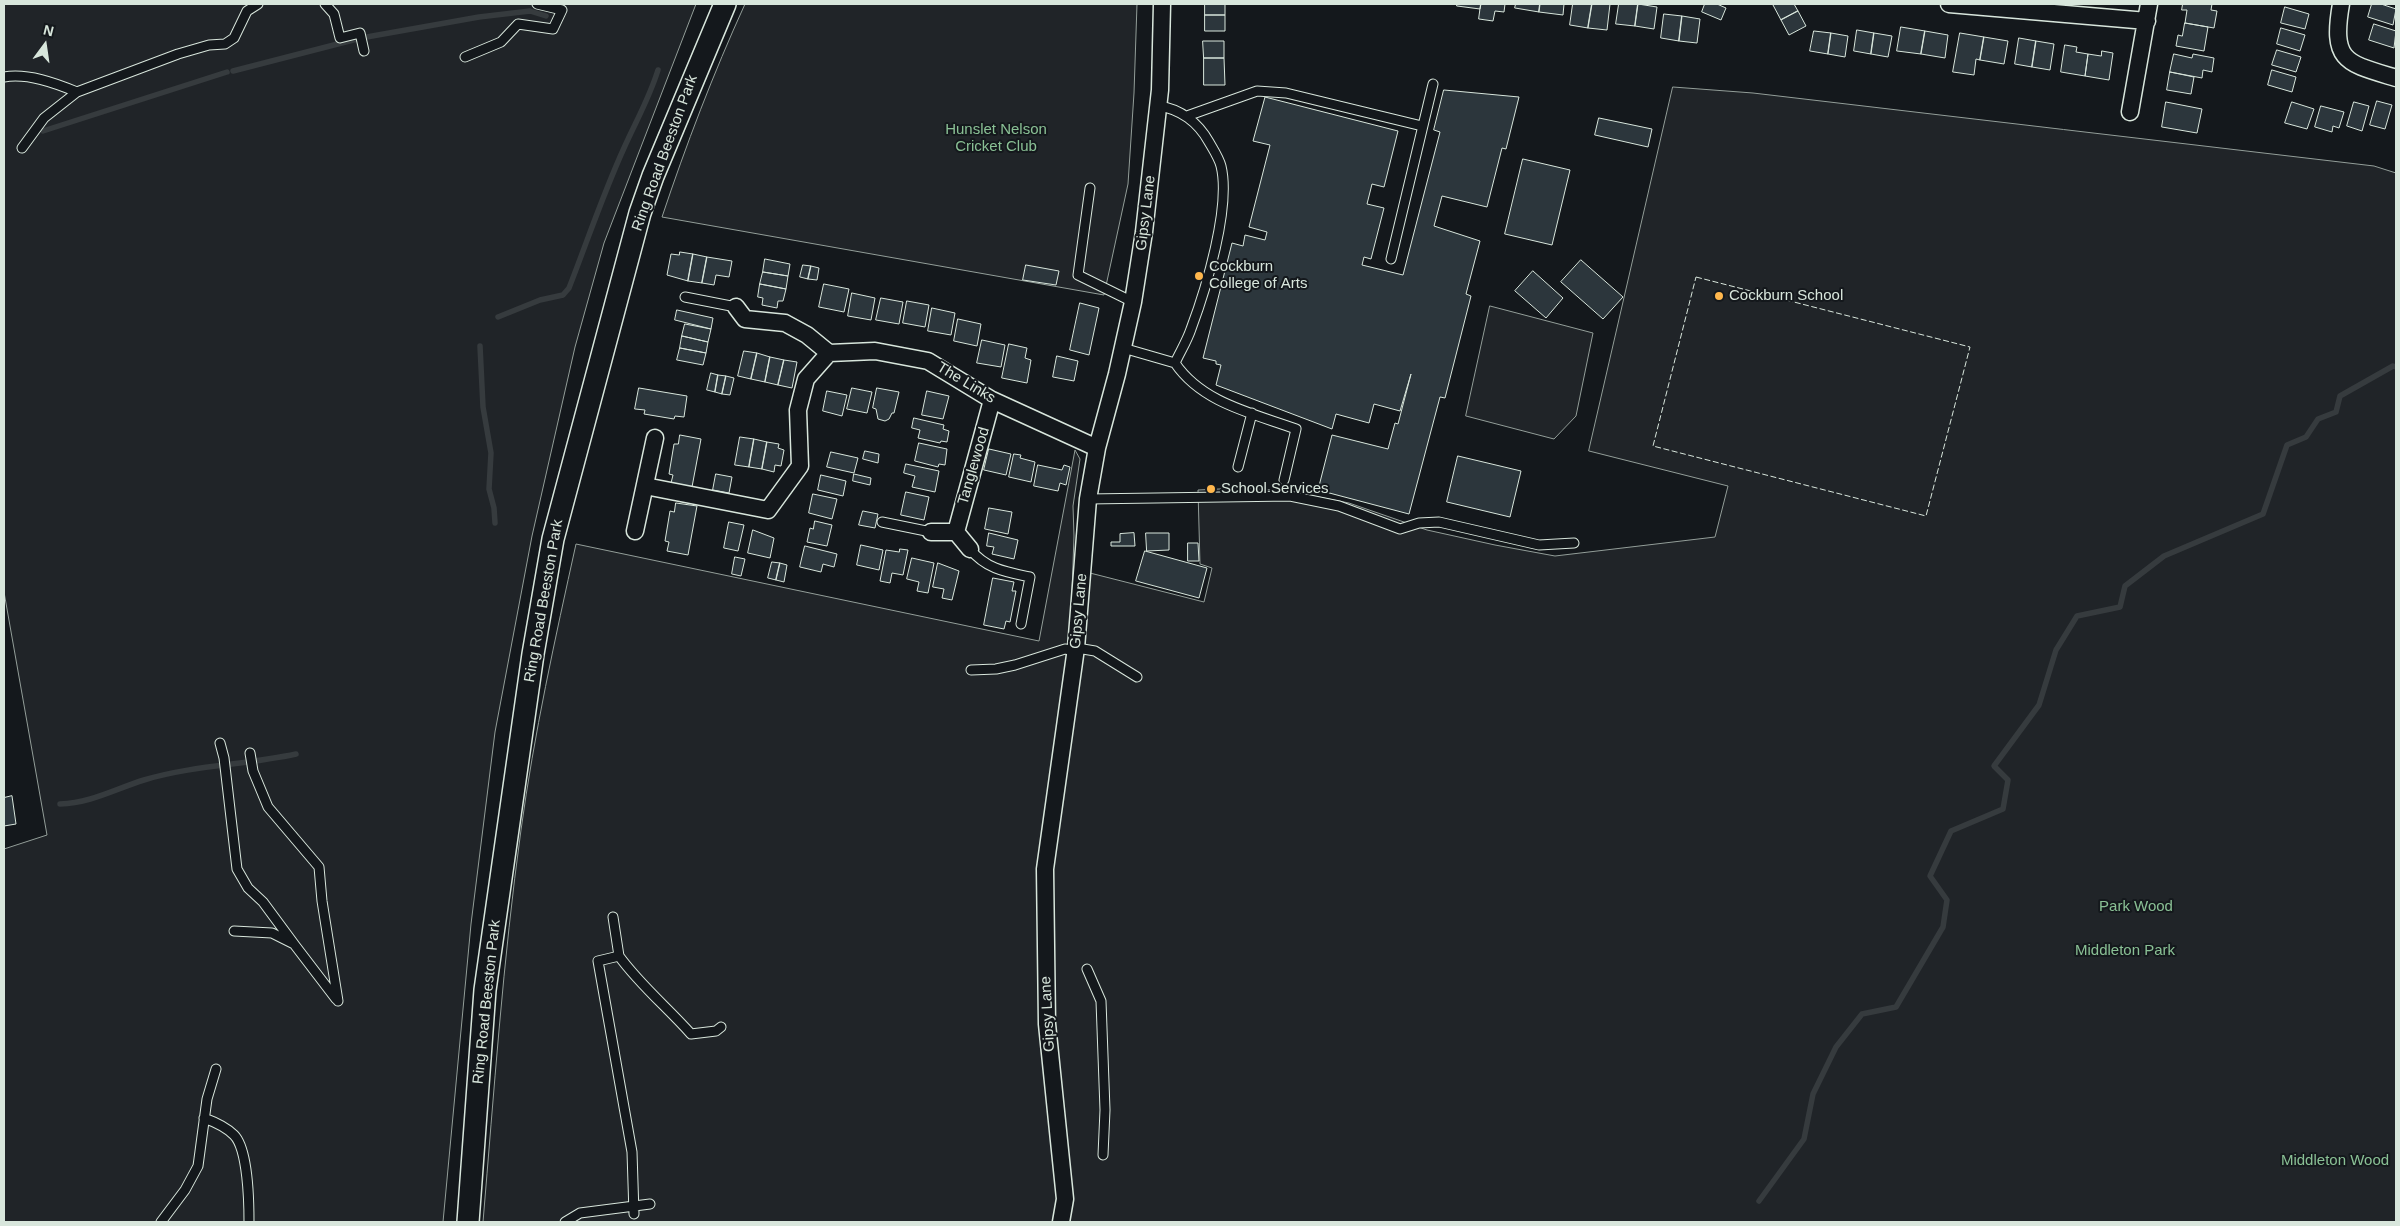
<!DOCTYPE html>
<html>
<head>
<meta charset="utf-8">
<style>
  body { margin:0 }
  #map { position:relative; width:2400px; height:1226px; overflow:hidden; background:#14181c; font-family:Arial,sans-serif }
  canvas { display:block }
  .frame { position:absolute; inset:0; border:5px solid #d8e6dc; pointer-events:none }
  .north { position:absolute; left:20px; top:20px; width:50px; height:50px; -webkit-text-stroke:4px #14181c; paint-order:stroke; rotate:14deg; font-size:14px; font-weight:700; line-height:20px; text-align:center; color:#d8e6dc }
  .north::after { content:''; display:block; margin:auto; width:18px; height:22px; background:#d8e6dc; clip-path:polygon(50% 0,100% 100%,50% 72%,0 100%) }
</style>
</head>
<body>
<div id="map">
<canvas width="2400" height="1226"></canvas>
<div class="frame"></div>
<div class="north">N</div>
</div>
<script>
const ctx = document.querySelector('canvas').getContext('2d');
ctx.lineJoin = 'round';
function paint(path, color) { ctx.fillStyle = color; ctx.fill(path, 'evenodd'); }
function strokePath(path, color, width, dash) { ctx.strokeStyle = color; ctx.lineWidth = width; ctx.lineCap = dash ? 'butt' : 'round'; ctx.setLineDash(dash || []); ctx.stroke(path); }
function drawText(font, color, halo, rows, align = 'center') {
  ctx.font = font + ' Arial,sans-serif'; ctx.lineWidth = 4; ctx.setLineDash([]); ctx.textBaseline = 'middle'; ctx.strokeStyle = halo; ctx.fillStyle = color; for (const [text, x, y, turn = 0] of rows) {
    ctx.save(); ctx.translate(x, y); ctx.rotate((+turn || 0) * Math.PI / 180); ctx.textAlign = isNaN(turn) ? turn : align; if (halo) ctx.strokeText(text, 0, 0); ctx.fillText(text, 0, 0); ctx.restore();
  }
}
const green = new Path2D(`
  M4,4H696L604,243L575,347L532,536L495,732L471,924L443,1222H4V849L47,835L4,592Z
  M745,4H1137L1134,93L1128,184L1104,295L662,217C686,145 713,74 745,4Z
  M1673,87L1753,93L2374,166L2396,173V1222H483C494,1092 503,960 521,830C534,734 555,639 576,544L1039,641L1075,450L1080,459L1073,506L1074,536L1070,647L1090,573L1204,602L1212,568L1200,564L1198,490L1241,488L1288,491L1349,503L1427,530L1495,545L1555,556L1715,537L1728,486L1589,451Z
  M1490,306L1593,333L1576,416L1554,439L1466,416Z`);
paint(green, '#202428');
strokePath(green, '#939e99', 1);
strokePath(new Path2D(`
  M233,71L361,38L479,17L530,11L546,16
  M43,131L227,72
  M498,317L540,300L563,295L569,288C587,242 603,194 624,148C636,121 649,99 658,70
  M480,346L483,407L491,453L489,489L494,508L495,523
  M60,804C91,803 115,789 144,780C194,765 246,765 296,754
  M1759,1201L1804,1139L1813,1094L1836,1047L1862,1014L1896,1007L1943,927L1947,900L1930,876L1951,831L2003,809L2008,780L1994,766L2039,705L2056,650L2077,616L2120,607L2125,586L2164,556L2263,514L2287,445L2306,437L2318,419L2336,412L2340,396L2393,366L2396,367`), '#363b3e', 5.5);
const building = new Path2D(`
  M1205,4H1225V15H1205Z
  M1457,4H1481L1480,9L1457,6Z
  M1481,4H1505L1504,12L1495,11L1493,21L1479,19Z
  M1516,4H1540L1539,12L1515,8Z
  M1540,4H1564L1563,15L1539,12Z
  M1573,4H1592L1588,28L1570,25Z
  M1592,4H1610L1607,30L1588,28Z
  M1619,4H1638L1635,26L1616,24Z
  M1638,4L1657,7L1654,29L1635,26Z
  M1705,4H1717L1726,8L1721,20L1702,12Z
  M1776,4H1794L1798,11L1781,20L1773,5Z
  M2183,4H2212L2211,10L2217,11L2214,28L2185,23L2187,10H2182Z
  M2372,4H2381L2396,9L2393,25L2368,17Z
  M2285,7L2309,14L2305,29L2281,23Z
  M1798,11L1806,26L1789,35L1781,20Z
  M1664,14L1682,16L1679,41L1661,38Z
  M1205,15H1225V31H1205Z
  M1682,16L1700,19L1697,43L1679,41Z
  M2185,23L2208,27L2204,51L2176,46L2178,35L2182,36Z
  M2374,24L2396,31L2394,48L2369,40Z
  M1901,27L1925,31L1921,54L1897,51Z
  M2281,28L2305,35L2300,51L2277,44Z
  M1857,30L1874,33L1871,54L1854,51Z
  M1814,31L1831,33L1828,54L1810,51Z
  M1925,31L1948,35L1945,58L1921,54Z
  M1831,33L1848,36L1845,57L1828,54Z
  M1874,33L1892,36L1888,57L1871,54Z
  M1960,33L1984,37L1980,60L1976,59L1974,75L1953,72Z
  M1984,37L2008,41L2004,64L1980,60Z
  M2019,38L2036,41L2032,67L2015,64Z
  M1203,41H1224V58H1204Z
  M2036,41L2054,44L2050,70L2032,67Z
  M2065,45L2077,47L2076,52L2088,54L2085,76L2061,72Z
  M2277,50L2301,57L2296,72L2272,65Z
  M2102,51L2113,53L2109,80L2085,76L2088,54L2101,56Z
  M2174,54L2192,58L2193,54L2214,58L2212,72L2203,70L2202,78L2170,72Z
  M1204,58H1224L1225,85H1204Z
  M2272,70L2296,77L2292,92L2268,85Z
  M2170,72L2194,77L2191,94L2167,90Z
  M1444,90L1519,97L1506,149L1502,148L1487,207L1442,196L1434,226L1480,241L1466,294L1471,296L1445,398L1440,397L1409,514L1318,490L1332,435L1388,449L1395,423L1398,424L1411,374L1400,411L1374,404L1369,423L1336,414L1332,429L1216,385L1221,365L1216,364V361L1203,358L1232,243L1243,246L1245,235L1265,240L1267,232L1249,227L1270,145L1253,141L1265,97L1398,131L1384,187L1372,184L1367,204L1384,208L1371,259L1364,257L1362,265L1403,275L1440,132L1434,130Z
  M2377,101L2392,105L2385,129L2370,125Z
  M2166,102L2202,109L2197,133L2162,127Z
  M2292,102L2314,109L2307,129L2285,123Z
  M2354,102L2369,106L2362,131L2347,126Z
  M2321,106L2344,112L2339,128L2333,126L2332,132L2315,127Z
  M1599,118L1652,129L1648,147L1595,135Z
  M1523,159L1570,170L1552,245L1505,234Z
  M680,252L693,254L688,281L667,275L671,254L679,255Z
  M693,254L707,257L702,283L688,281Z
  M707,257L732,261L729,277L716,275L714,285L702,283Z
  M765,259L790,264L788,276L763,272Z
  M1581,260L1623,297L1603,319L1561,282Z
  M803,265L811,266L808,279L800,277Z
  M1026,265L1059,271L1056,285L1023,280Z
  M811,266L819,268L817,280L808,279Z
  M1533,271L1563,298L1546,318L1515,291Z
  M763,272L788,276L786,289L760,284Z
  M760,284L786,289L783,301H778L777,308L762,305L763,298L758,297Z
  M824,284L849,289L844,312L819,307Z
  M852,293L875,298L871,320L848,316Z
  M881,298L903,302L899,324L876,320Z
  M907,301L929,305L925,327L903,323Z
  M1080,303L1099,308L1089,355L1070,350Z
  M932,308L955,313L951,335L928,331Z
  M677,310L713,318L711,329L675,320Z
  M958,319L981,324L977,346L954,341Z
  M685,324L711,329L708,342L682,336Z
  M682,336L708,342L706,353L680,348Z
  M982,340L1005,345L1001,367L977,363Z
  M1009,344L1027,348L1025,358L1031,360L1027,383L1002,378Z
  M680,348L706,353L703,365L677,360Z
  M744,351L757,353L751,379L738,376Z
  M757,353L770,357L765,382L751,379Z
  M1057,356L1078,361L1074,381L1053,377Z
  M770,357L784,360L778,385L765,382Z
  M784,360L797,362L792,388L778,385Z
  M711,373L718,375L715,392L707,390Z
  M718,375L726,376L722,394L715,392Z
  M726,376L734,378L730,395L722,394Z
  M639,388L687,396L684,417L675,416L674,419L644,414L645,410L635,409Z
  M852,388L872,392L867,413L847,409Z
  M877,388L899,392L894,413H892L889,419L885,421L878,419L876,409L873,408Z
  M827,391L847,395L842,416L823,411Z
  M927,391L949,396L943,419L922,415Z
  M914,418L944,425L943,429L949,431L947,442L941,441L940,443L918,438L920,430L912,428Z
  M680,435L701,439L692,487L671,483L673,475L669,474L674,444H678Z
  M740,437L754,439L749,467L735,465Z
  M754,439L767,442L762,469L749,467Z
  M767,442L779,444L778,448L784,450L781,466L775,465L774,472L762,469Z
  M919,443L947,449L945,465L939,464L938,467L915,461Z
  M989,449L1011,454L1006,475L984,470Z
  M865,451L879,454L878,463L863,459Z
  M831,452L858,458L854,473L827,467Z
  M1014,454L1021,455L1020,458L1035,462L1031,482L1009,477Z
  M1458,456L1521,471L1510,517L1447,502Z
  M906,464L939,471L935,492L912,487L915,476L904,473Z
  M1038,465L1062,470L1064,465L1070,467L1066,485L1060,483L1058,491L1034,486Z
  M716,474L732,477L729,493L713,490Z
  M854,474L871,478L870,485L853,481Z
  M821,475L846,481L843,496L818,490Z
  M906,492L929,497L924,520L901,515Z
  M813,494L837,499L832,519L809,513Z
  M676,503L697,506L688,555L667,551L669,542L665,541L670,511L674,512Z
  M989,508L1012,512L1008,534L985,529Z
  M863,511L878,514L875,528L859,525Z
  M815,521L832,525L827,546L807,542L810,528L813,529Z
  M729,522L744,525L738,551L724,548Z
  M753,530L774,538L770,558L748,553Z
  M989,533L1018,540L1014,559L992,554L994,547L987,546Z
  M1134,533L1135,546H1111V542H1120V534Z
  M1146,533H1169V550L1147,551Z
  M1188,543H1198L1199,561H1188Z
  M861,545L883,550L879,570L857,565Z
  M805,546L837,554L834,567L823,564L821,572L800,567Z
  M900,549L908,550L903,575L892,573L890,583L880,581L886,550L899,552Z
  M1145,551L1207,568L1199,598L1136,581Z
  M735,557L745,559L741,576L732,574Z
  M912,558L934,563L928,593L917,591L919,582L907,579Z
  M772,562L780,563L776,580L768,578Z
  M780,563L787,565L784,582L776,580Z
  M938,563L959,571L952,600L942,598L944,589L933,587Z
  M993,578L1014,582L1012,591H1016L1010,622L1006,621L1004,629L984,625Z
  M12,796L16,824L4,826V798Z`);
paint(building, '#2c363c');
strokePath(building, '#d8e6dc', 1);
const service = new Path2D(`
  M325,4L334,14L340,38L360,33L364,51
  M465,57L501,42L518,24L553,29L562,10L537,4
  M4,77C28,73 55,83 77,92
  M1187,116L1257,91L1286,93L1422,126
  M22,148L44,118L77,92L178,54L209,45L225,44L234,38L247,11L258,4
  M1090,188L1078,275L1133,302
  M1391,259L1433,84
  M685,297L736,307
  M1123,348L1175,363C1180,352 1187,341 1191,329C1206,289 1231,207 1221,166C1219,158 1213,149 1209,142C1198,122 1180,109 1159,106
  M1175,363C1202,403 1252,413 1296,429L1284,480
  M1238,467L1252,413
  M1088,499L1290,496L1339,506L1400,529L1419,523L1439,522L1539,545L1574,543
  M882,522L931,532
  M970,549C986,569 1006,572 1030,577L1021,624
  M971,670L996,669L1015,665L1065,649L1076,651L1083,649L1095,651L1137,677
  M220,743L224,758L237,869L248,888L263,902L294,944
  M250,753L253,771L268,807L319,867L322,901L338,1001
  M613,917L619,956L598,961L632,1152L634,1214
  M234,931L272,933L294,944L336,999
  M619,956C640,985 667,1007 691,1034L716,1031L721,1027
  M1087,969L1101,1001L1105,1110L1103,1155
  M204,1118C215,1122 226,1127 234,1135C248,1149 249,1203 249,1222
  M161,1222L185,1190L198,1166L207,1099L216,1069
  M565,1222L580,1213L650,1204`);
const minor = new Path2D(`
  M1949,4L2147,21
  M2341,4C2331,62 2346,63 2396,78
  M2130,112L2149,4
  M736,307L745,319L785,323L807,335L829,353
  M645,486L768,510L800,466L798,410L806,379L829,353L875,351L928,361L992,400L1097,448
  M635,531L655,438
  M931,532H956
  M970,549L956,532L992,400
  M1061,1222L1065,1199L1047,1024L1045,869L1076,648L1088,499L1097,448L1117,374L1133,302L1144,232L1160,90L1162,4`);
const tertiary = new Path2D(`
  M468,1222L485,990L533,654L553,539L640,213L653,176L725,4`);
strokePath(service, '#d8e6dc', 11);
strokePath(minor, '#d8e6dc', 19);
strokePath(tertiary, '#d8e6dc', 24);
strokePath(service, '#14181c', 9);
strokePath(minor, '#14181c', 16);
strokePath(tertiary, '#14181c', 21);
strokePath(new Path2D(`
  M1696,277L1970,347L1926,516L1653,446Z`), '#d8e6dc', 1, [6, 2.5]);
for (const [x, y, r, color] of [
  [1199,276,5,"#ffb74d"],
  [1719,296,5,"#ffb74d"],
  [1211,489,5,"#ffb74d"]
]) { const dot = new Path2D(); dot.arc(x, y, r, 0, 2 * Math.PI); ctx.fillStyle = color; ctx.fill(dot); strokePath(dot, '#14181c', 2); }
drawText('15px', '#8ac095', '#14181c', [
  ["Hunslet Nelson",996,130],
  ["Cricket Club",996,147],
  ["Park Wood",2136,907],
  ["Middleton Park",2125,951],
  ["Middleton Wood",2335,1161]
]);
drawText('15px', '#d8e6dc', '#14181c', [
  ["Ring Road Beeston Park",665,153,-70],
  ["Gipsy Lane",1146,213,-83],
  ["The Links",966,383,31],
  ["Tanglewood",974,466,-74],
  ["Ring Road Beeston Park",544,601,-80],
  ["Gipsy Lane",1079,611,-85],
  ["Ring Road Beeston Park",487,1002,-84],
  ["Gipsy Lane",1048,1014,-93]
]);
drawText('15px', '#d8e6dc', '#14181c', [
  ["Cockburn",1209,267],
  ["College of Arts",1209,284],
  ["Cockburn School",1729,296],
  ["School Services",1221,489]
], 'left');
</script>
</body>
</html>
